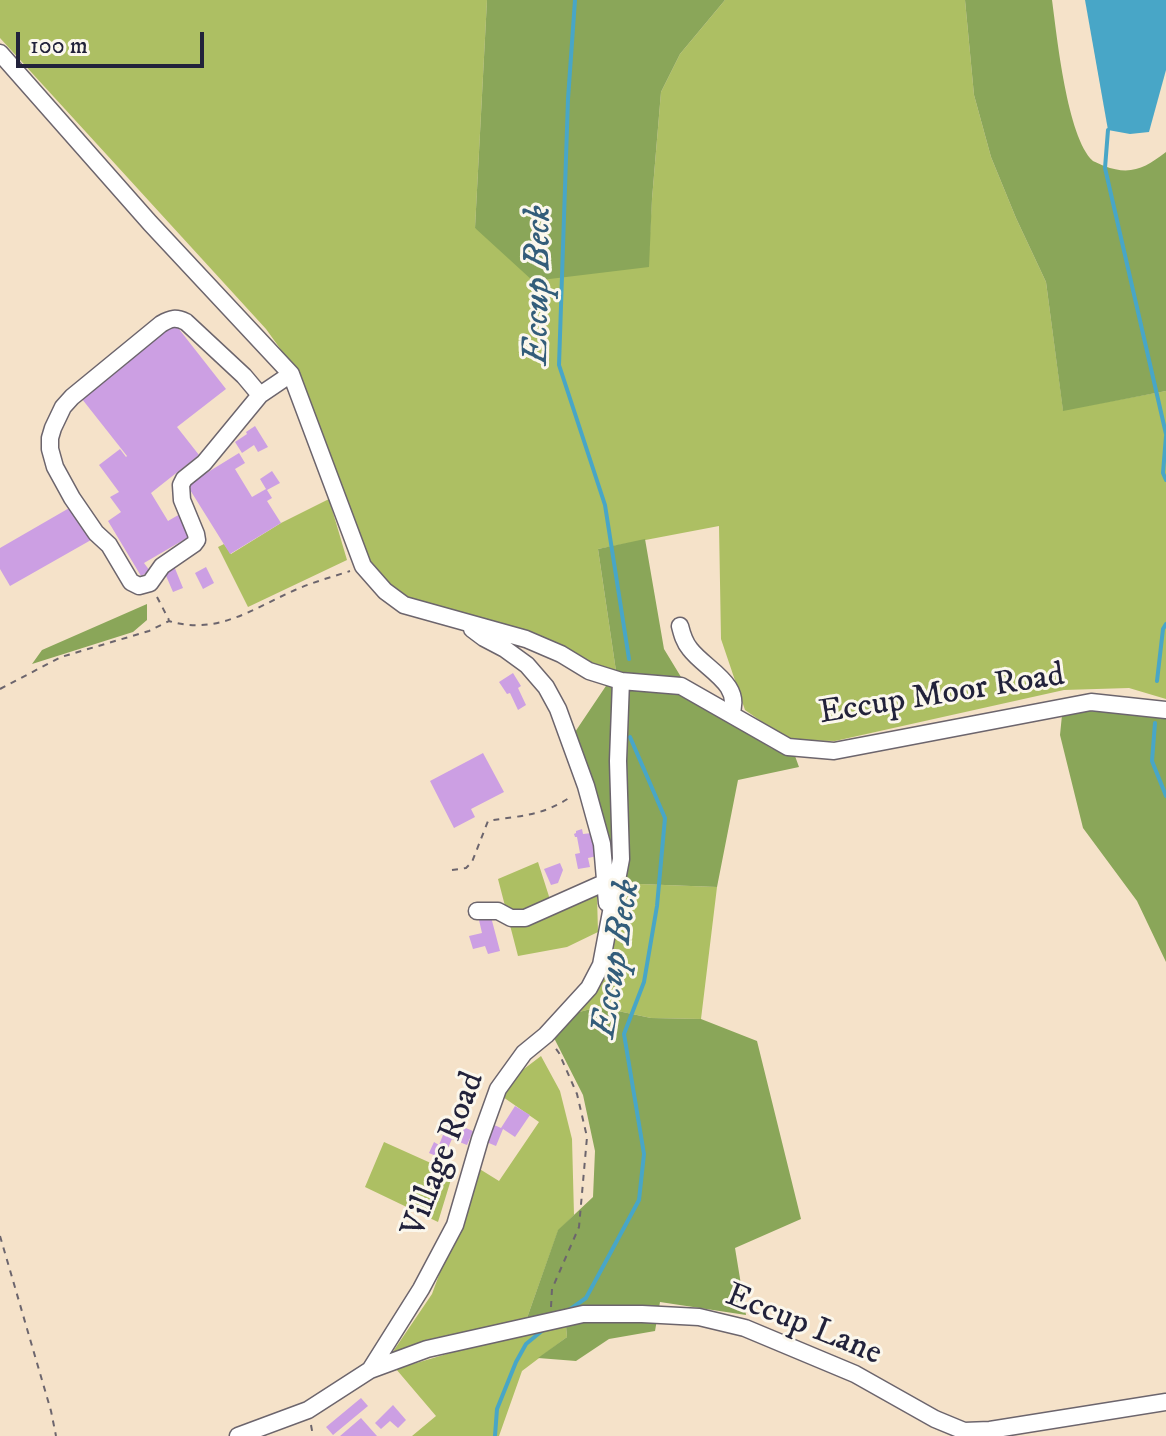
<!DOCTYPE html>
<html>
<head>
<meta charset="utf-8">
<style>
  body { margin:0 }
  #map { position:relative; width:1166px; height:1436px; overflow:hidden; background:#f5e2c9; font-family:"IM FELL DW Pica",serif }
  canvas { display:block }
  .scale { position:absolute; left:16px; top:32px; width:188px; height:36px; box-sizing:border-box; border:4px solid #22223b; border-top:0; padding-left:10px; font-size:24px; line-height:28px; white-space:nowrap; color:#22223b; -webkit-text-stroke:6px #fbf7ec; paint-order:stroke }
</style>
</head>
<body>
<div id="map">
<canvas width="1166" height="1436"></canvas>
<div class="scale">100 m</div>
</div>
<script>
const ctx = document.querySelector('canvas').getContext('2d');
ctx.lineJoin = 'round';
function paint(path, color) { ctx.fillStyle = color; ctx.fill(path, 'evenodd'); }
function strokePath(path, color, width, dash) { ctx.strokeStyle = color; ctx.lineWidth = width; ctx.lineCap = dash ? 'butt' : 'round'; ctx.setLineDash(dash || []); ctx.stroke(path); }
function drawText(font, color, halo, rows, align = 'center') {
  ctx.font = font + ' "IM FELL DW Pica",serif'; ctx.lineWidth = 6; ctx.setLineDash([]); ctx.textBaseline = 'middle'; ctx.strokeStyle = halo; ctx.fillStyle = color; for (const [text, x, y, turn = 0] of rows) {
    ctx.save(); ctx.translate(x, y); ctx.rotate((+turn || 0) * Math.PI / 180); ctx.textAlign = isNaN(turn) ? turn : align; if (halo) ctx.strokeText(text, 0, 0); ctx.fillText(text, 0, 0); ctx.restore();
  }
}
paint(new Path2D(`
  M0,0H487L475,228L648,267L652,199L661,92L680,54L725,0H965L974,95L991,157L1016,218L1046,282L1063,410L1166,391V699L1129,688L1064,690L835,741L788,740L745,710L721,639L719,526L598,549L616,671L595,668L407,601L387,585L368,559L302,379L266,329L0,38Z
  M329,499L347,560L248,607L218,547L224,544L231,554L281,523Z
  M538,862L554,912L597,896L598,932L567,947L518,956L498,879Z
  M613,883L717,887L701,1019L651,1018L599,1007L571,1014L599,988L612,958L615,933Z
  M541,1056L560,1091L572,1139L574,1215L558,1231L527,1318L426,1340L390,1356L432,1294L478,1168L499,1181L539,1122L503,1097L516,1075Z
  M384,1142L453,1173L438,1222L365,1187Z
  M566,1326L567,1337L522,1371L499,1436H412L436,1416L396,1369L457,1351Z`), '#adbf63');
paint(new Path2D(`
  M487,0H725L680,54L661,92L652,199L649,267L533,281L475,228Z
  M965,0H1052C1057,36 1067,137 1093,161C1095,162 1102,165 1104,166C1131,176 1145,168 1166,152V391L1063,411L1046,282L1016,218L991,157L974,95Z
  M645,539L664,649L695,700L771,748L795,756L799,767L738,780L717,887L613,883L575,732L616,671L598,549Z
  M147,604V620L133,632L32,664L42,650Z
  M1090,711L1166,717V962L1137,901L1083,828L1060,735L1062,715Z
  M599,1007L651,1018L701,1019L757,1041L801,1219L735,1248L746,1315L660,1302L655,1331L609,1339L576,1361L538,1358L567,1337L566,1326L561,1314L527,1318L558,1230L593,1197L595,1151L583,1095L553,1036L571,1014Z`), '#8aa659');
paint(new Path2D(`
  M1085,0H1166V70L1149,132L1130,134L1108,130Z`), '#48a6c7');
strokePath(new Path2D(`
  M575,0L568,99L559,365L605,505L629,659
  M1108,130L1105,168L1166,434
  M1166,436L1163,473L1166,480
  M1157,681L1163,629L1166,624
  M1155,723L1152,761L1166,796
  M569,1310L586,1298L639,1200L644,1154L624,1034L644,982L657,906L665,818L630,737
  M495,1436L497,1409L516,1362L526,1344L543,1330`), '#48a6c7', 4);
paint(new Path2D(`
  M175,324L226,389L177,427L199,455L151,493L168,521L180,514L192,535L144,563L150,571L141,576L108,521L121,512L110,497L119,492L99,465L120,449L126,457L127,456L82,399L128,363L124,359L153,336L155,339Z
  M255,426L268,447L258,452L254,445L242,453L235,442L247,434L246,432Z
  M239,453L245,463L235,469L252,497L266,489L260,479L272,471L280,483L267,490L272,498L267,501L281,523L230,554L187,485Z
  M71,507L91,540L10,586L0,569V548Z
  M174,566L183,588L173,592L164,571Z
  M206,567L214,583L203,589L195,573Z
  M513,673L521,686L518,688L526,705L518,710L510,693L507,694L499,682Z
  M483,753L504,792L471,809L475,817L454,828L430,781Z
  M582,829L583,834L592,833L597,856L588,858L590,867L578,869L575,854L580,853L577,837H575L574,834L576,833V831Z
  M560,863L563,870L558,883L551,885L544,869Z
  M491,917L500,951L488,954L485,946L473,949L469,936L482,933L479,920Z
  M515,1106L530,1115L515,1137L503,1129L496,1146L484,1141L492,1124L501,1128Z
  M449,1121L473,1131L467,1145L452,1139L443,1159L429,1153L434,1142L439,1145L443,1135L437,1132L441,1125L446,1128Z
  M361,1398L368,1406L333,1435L326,1427Z
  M393,1405L406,1420L398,1428L390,1421L381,1429L375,1423Z
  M361,1418L377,1436H340Z`), '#cc9fe3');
const minor = new Path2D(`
  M0,53L150,223L291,374L363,566L385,591L404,605L526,639L561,654L589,671L621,681L681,686L788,747L834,751L1091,702L1166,710
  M260,395L244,376L186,322C176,317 171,318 161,324L72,397L63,407L53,428L50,438V449L55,467L72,498L96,533L109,545L131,582L139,586L150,583L162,566L194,544L197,540L196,534L182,500L181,485L184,479L204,463L260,395L291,374
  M680,626C682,634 684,642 690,649C705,669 743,684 731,714
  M472,629L484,638L505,649L527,665L546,687L558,709L586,786L602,844L607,903
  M477,911H498L511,918H525L606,882
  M370,1370L421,1289L455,1225L480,1139L498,1089L524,1053L546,1035L589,988L601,965L621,859L618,761L621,681
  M238,1436L308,1410L370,1370L427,1349L583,1314H642L699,1317L745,1328L855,1374L935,1419L964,1431L990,1430L1166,1402`);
strokePath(minor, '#6c656d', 19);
strokePath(new Path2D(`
  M157,597L169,620
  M0,689L61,657L149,631L169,621C217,636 254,608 295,590C313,582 332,577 350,571
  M452,870L466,868L472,862L488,821C522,815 541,817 572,796
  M0,1236L51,1411L56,1436
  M551,1307L552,1289L579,1227L587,1137L577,1094L559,1053L554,1046
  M311,1425L313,1436`), '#6c656d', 2, [6, 6]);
strokePath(minor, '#fff', 16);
drawText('34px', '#22223b', '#fbf7ec', [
  ["Eccup Moor Road",942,696,-9],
  ["Village Road",445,1155,-69],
  ["Eccup Lane",803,1326,22]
]);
drawText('italic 36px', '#335d7a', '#fbf7ec', [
  ["Eccup Beck",540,285,-89],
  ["Eccup Beck",618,959,-81]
]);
</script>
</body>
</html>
